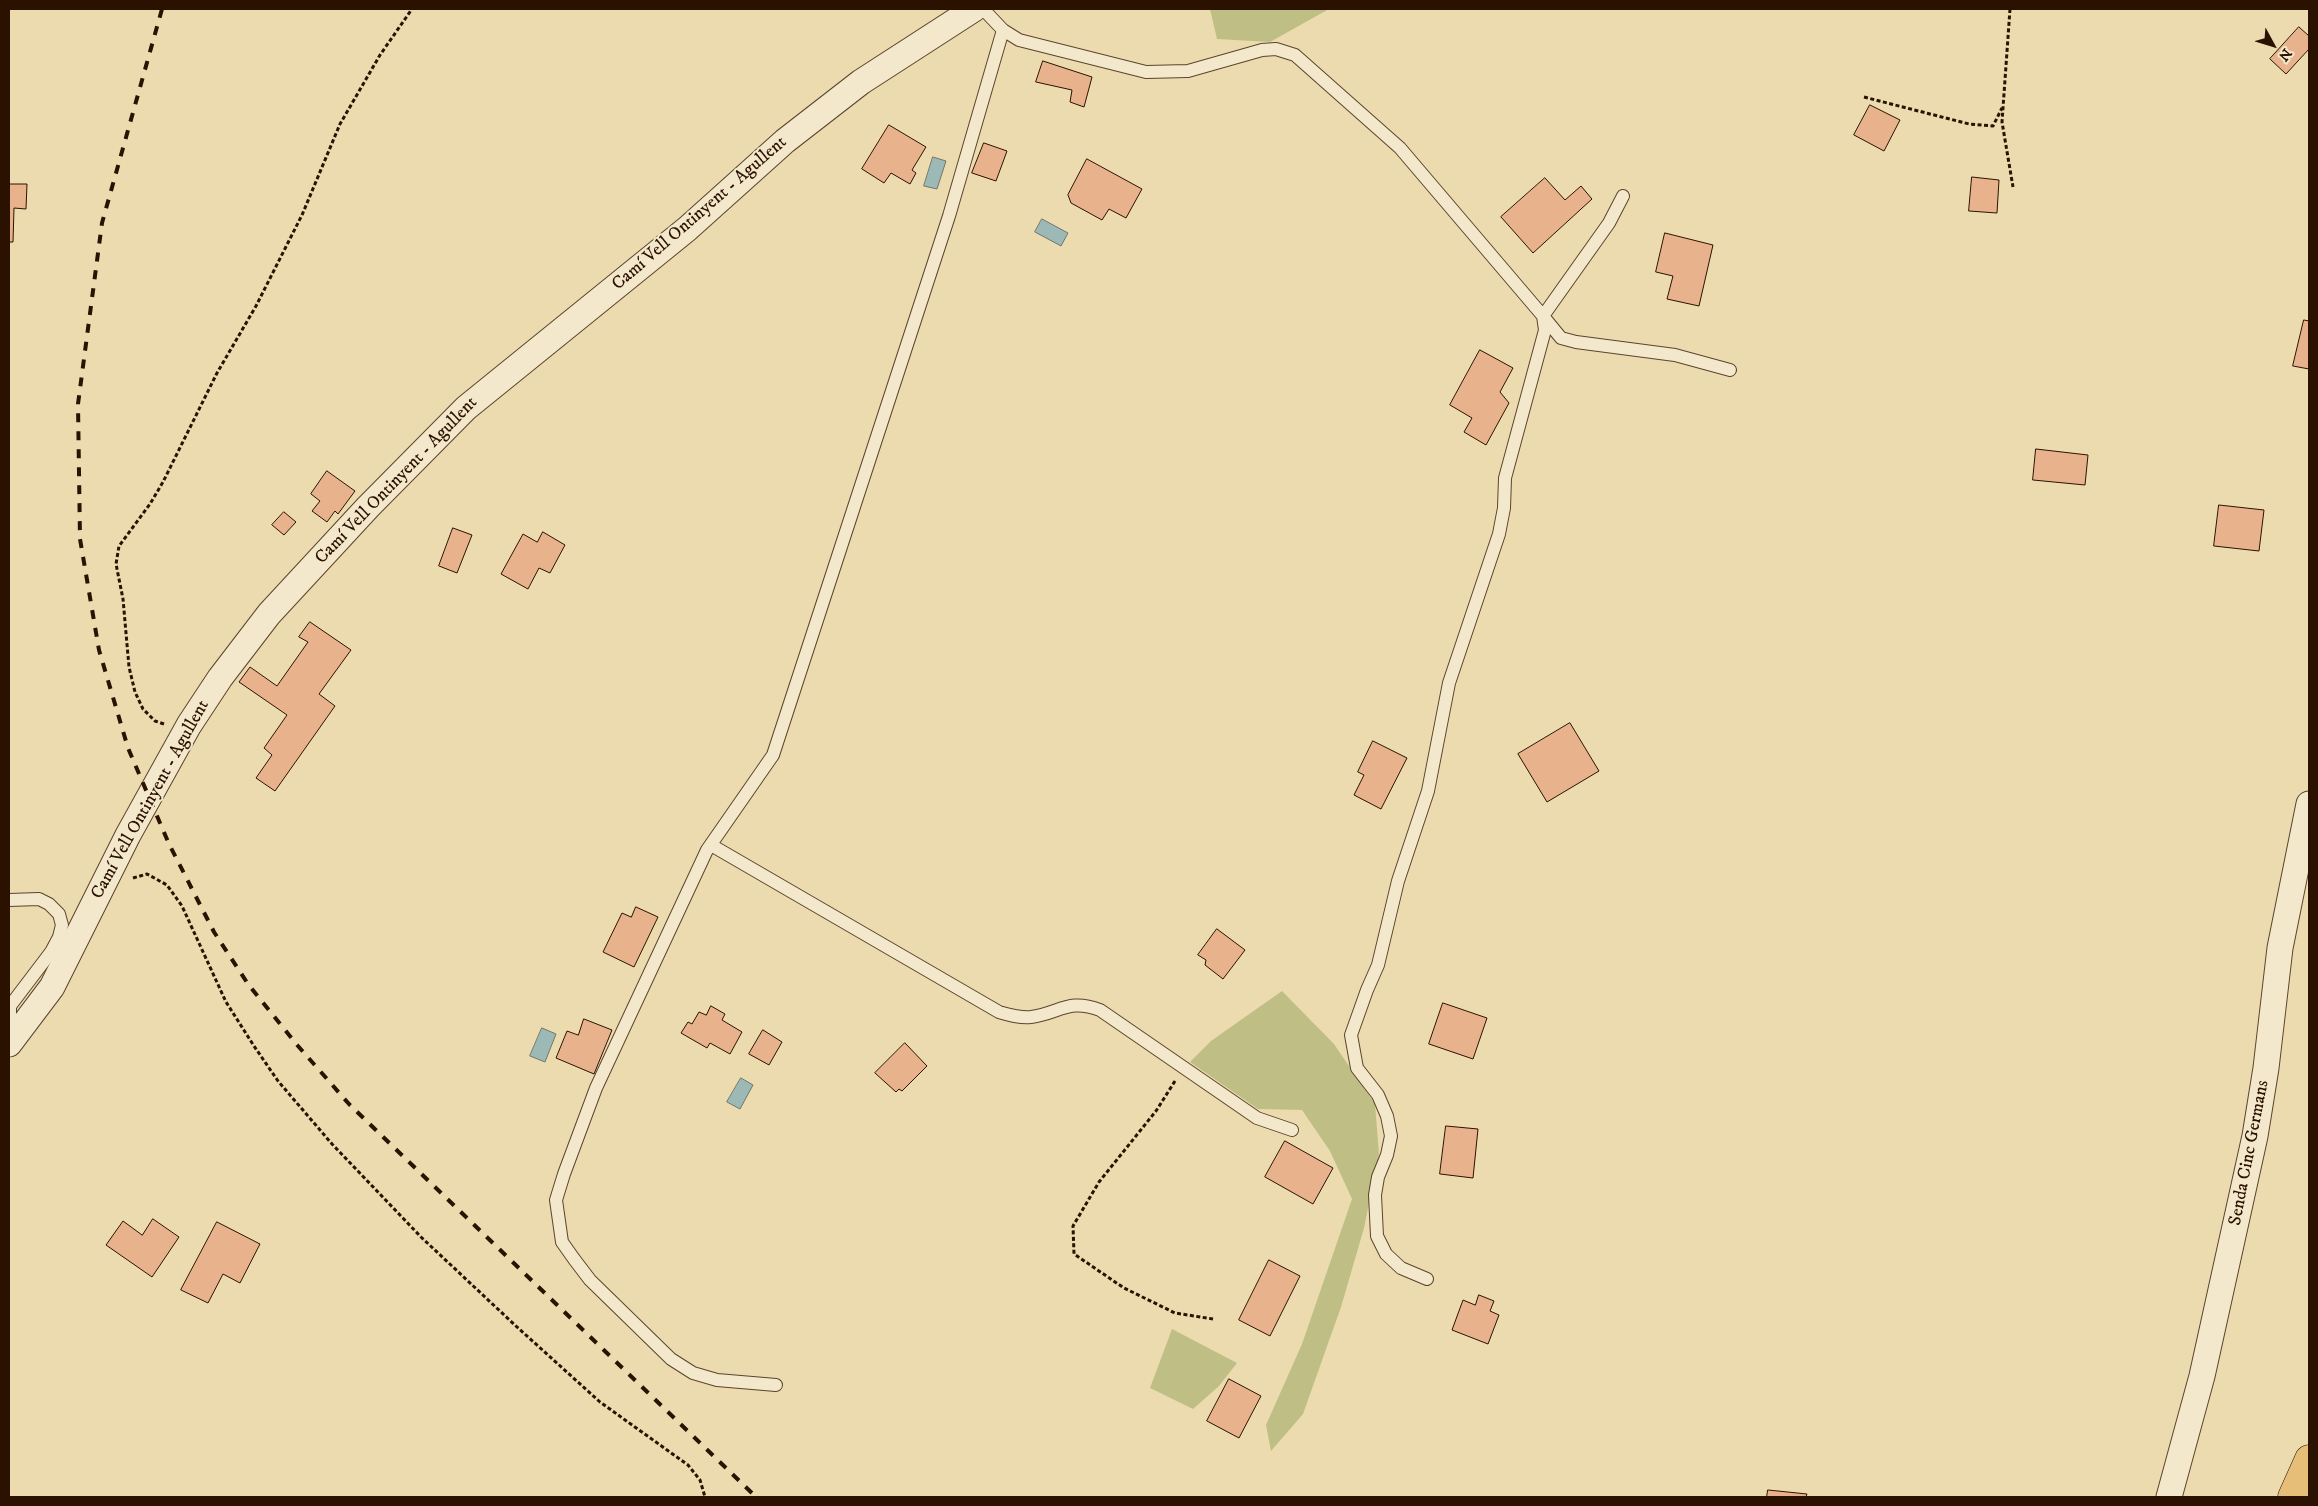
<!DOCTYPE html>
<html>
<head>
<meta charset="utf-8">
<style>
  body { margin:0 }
  #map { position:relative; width:2318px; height:1506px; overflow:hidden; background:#ecdbaf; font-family:"IM FELL DW Pica",serif }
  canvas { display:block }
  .frame { position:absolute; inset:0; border:10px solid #2b1200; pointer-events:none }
  .north { position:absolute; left:2248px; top:20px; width:50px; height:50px; -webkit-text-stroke:4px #f3e8cb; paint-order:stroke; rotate:129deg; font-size:14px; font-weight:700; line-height:20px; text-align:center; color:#2b1200 }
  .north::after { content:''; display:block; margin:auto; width:18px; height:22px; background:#2b1200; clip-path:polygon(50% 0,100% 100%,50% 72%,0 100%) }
</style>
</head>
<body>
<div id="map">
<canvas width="2318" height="1506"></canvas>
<div class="frame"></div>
<div class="north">N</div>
</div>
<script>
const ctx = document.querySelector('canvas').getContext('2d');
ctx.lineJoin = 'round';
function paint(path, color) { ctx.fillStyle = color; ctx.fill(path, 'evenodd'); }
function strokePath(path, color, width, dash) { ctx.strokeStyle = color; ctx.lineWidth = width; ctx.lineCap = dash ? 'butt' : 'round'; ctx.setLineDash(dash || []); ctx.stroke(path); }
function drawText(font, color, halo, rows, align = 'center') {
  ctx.font = font + ' "IM FELL DW Pica",serif'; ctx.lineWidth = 4; ctx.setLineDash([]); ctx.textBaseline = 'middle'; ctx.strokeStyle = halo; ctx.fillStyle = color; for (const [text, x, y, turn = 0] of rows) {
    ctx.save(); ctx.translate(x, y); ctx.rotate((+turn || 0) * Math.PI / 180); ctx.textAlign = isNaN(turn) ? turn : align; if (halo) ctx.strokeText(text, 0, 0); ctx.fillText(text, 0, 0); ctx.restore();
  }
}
paint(new Path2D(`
  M1210,9H1329L1270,42L1217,39Z
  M1282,991L1334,1044L1375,1104L1379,1154L1364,1228L1341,1307L1303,1414L1271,1451L1266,1425L1302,1344L1352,1199L1330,1151L1302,1110L1258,1109L1190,1062L1211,1041Z
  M1172,1329L1237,1363L1219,1386L1193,1409L1150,1388Z`), '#bfbe85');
const water = new Path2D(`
  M933,157L946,161L937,189L924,186Z
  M1042,219L1068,233L1061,246L1035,232Z
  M542,1028L556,1034L545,1062L530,1056Z
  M741,1078L753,1085L740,1109L727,1102Z`);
paint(water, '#9cb9b5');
strokePath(water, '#6f766d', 1);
const building = new Path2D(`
  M2299,27L2309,36V49L2286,74L2270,59Z
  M1043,61L1092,77L1084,107L1070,102L1072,90L1036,82Z
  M1870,105L1900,120L1884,151L1854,135Z
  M889,125L926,147L912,170L916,173L910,184L891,173L884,183L862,169Z
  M984,143L1007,151L996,181L972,173Z
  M1087,159L1142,189L1126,218L1109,209L1102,220L1071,203L1068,195Z
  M1972,177L1999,180L1997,213L1969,211Z
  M1545,178L1565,200L1581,186L1592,199L1533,253L1501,217Z
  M9,184H27L26,209L14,208L13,242H9Z
  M1665,233L1713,245L1699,306L1667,299L1673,276L1656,272Z
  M2304,320L2309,321V369L2293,366Z
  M1480,350L1513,368L1500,392L1509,403L1486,445L1464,432L1472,418L1450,405Z
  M2036,449L2088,455L2085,485L2033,480Z
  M327,471L355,491L338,514L335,511L327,522L312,511L320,501L311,494Z
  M2219,505L2264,510L2259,551L2214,546Z
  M284,512L296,522L284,535L272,525Z
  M453,528L472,535L457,573L439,566Z
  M543,532L565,545L550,573L539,568L528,589L501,574L523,534L537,542Z
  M310,622L351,650L319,694L335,706L275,791L256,778L272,755L264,748L287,715L239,682L250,667L277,686L308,642L299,637Z
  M1570,723L1599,771L1547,802L1518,754Z
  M1373,741L1407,758L1381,809L1354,795L1364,775L1358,772Z
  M636,907L658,917L634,967L603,952L622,913L631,917Z
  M1217,929L1245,950L1223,979L1205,965L1206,960L1198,955Z
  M1443,1003L1487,1018L1473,1059L1429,1044Z
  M711,1006L725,1014L722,1020L742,1032L730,1054L710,1043L707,1048L681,1033L688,1022L692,1024L699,1012L706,1015Z
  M584,1019L612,1030L594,1074L556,1058L567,1031L578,1035Z
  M763,1030L782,1042L769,1065L749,1054Z
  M905,1043L927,1066L902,1091L899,1089L896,1092L875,1073Z
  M1446,1126L1478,1129L1473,1178L1440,1174Z
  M1285,1141L1333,1168L1313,1204L1265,1177Z
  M153,1219L179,1237L152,1277L106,1245L123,1221L142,1235Z
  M217,1222L260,1244L240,1283L223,1274L208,1303L181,1290Z
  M1269,1260L1300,1276L1270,1336L1239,1320Z
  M1479,1295L1494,1301L1490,1311L1499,1315L1488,1344L1452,1330L1463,1300L1475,1305Z
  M1229,1379L1261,1396L1239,1438L1207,1421Z
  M1768,1490L1807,1494L1806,1497H1767Z`);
paint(building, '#e8b28c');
strokePath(building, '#2b1200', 1);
const lane = new Path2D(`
  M983,9L1003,30L1019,40L1146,72L1188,71L1262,50L1276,49L1295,55L1400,148L1543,316L1545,330L1505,478L1504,508L1499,534L1449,683L1428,791L1398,881L1378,965L1367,990L1351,1035L1357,1068L1378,1095L1387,1116L1391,1136L1387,1155L1378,1177L1375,1195L1377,1236L1386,1254L1401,1268L1427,1279
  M1623,196L1609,223L1543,316L1561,338L1576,342L1675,355L1730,370
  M711,845L999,1012C1010,1015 1019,1018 1031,1017C1060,1013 1068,998 1100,1010L1257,1118L1292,1130
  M9,900L39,899L49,904L59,914L62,925L59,937L51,952L10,1006V1020L19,1030
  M776,1385L717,1380L693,1373L671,1359L590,1280L574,1259L562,1242L556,1200L564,1174L596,1088L707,850L773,755L949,216L1003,30`);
const street = new Path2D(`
  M9,1044L52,987L128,835L189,725L220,678L269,614L368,507L466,408L687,229L785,141L861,82L974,9
  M2169,1497L2202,1376L2255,1136L2266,1068L2280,948L2309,804`);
const primary = new Path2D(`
  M2292,1497L2309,1459`);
strokePath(lane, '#5b442c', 14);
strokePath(street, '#5b442c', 27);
strokePath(primary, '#2b1200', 29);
strokePath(new Path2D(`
  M2010,9L2002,122L2013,187
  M1864,97L1969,124L1993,126L2002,108
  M164,724L155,721L143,709L135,692L129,667L123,599L116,564L119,546L150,504L163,482L217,373L256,306L302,215L340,124L380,55L412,9
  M133,878L147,874L167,885L182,906L226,1002L254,1046L278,1081L332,1144L421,1237L517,1327L600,1402L688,1465L700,1480L705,1497
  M1175,1081L1156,1111L1099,1182L1073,1226L1074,1254L1124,1288L1175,1313L1213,1319`), '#2b1200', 3, [4, 2.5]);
strokePath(lane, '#f3e8cb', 12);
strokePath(street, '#f3e8cb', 25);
strokePath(primary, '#e6be78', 28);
strokePath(new Path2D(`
  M162,9L102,223L78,404L80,539L99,650L128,748L169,844L214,932L248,984L298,1046L349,1104L756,1497`), '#2b1200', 4, [9, 9]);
drawText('18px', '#2b1200', '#f3e8cb', [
  ["Camí Vell Ontinyent - Agullent",700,214,-41],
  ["Camí Vell Ontinyent - Agullent",397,481,-46],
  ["Camí Vell Ontinyent - Agullent",151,800,-61],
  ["Senda Cinc Germans",2250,1153,-79]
]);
</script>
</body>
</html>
